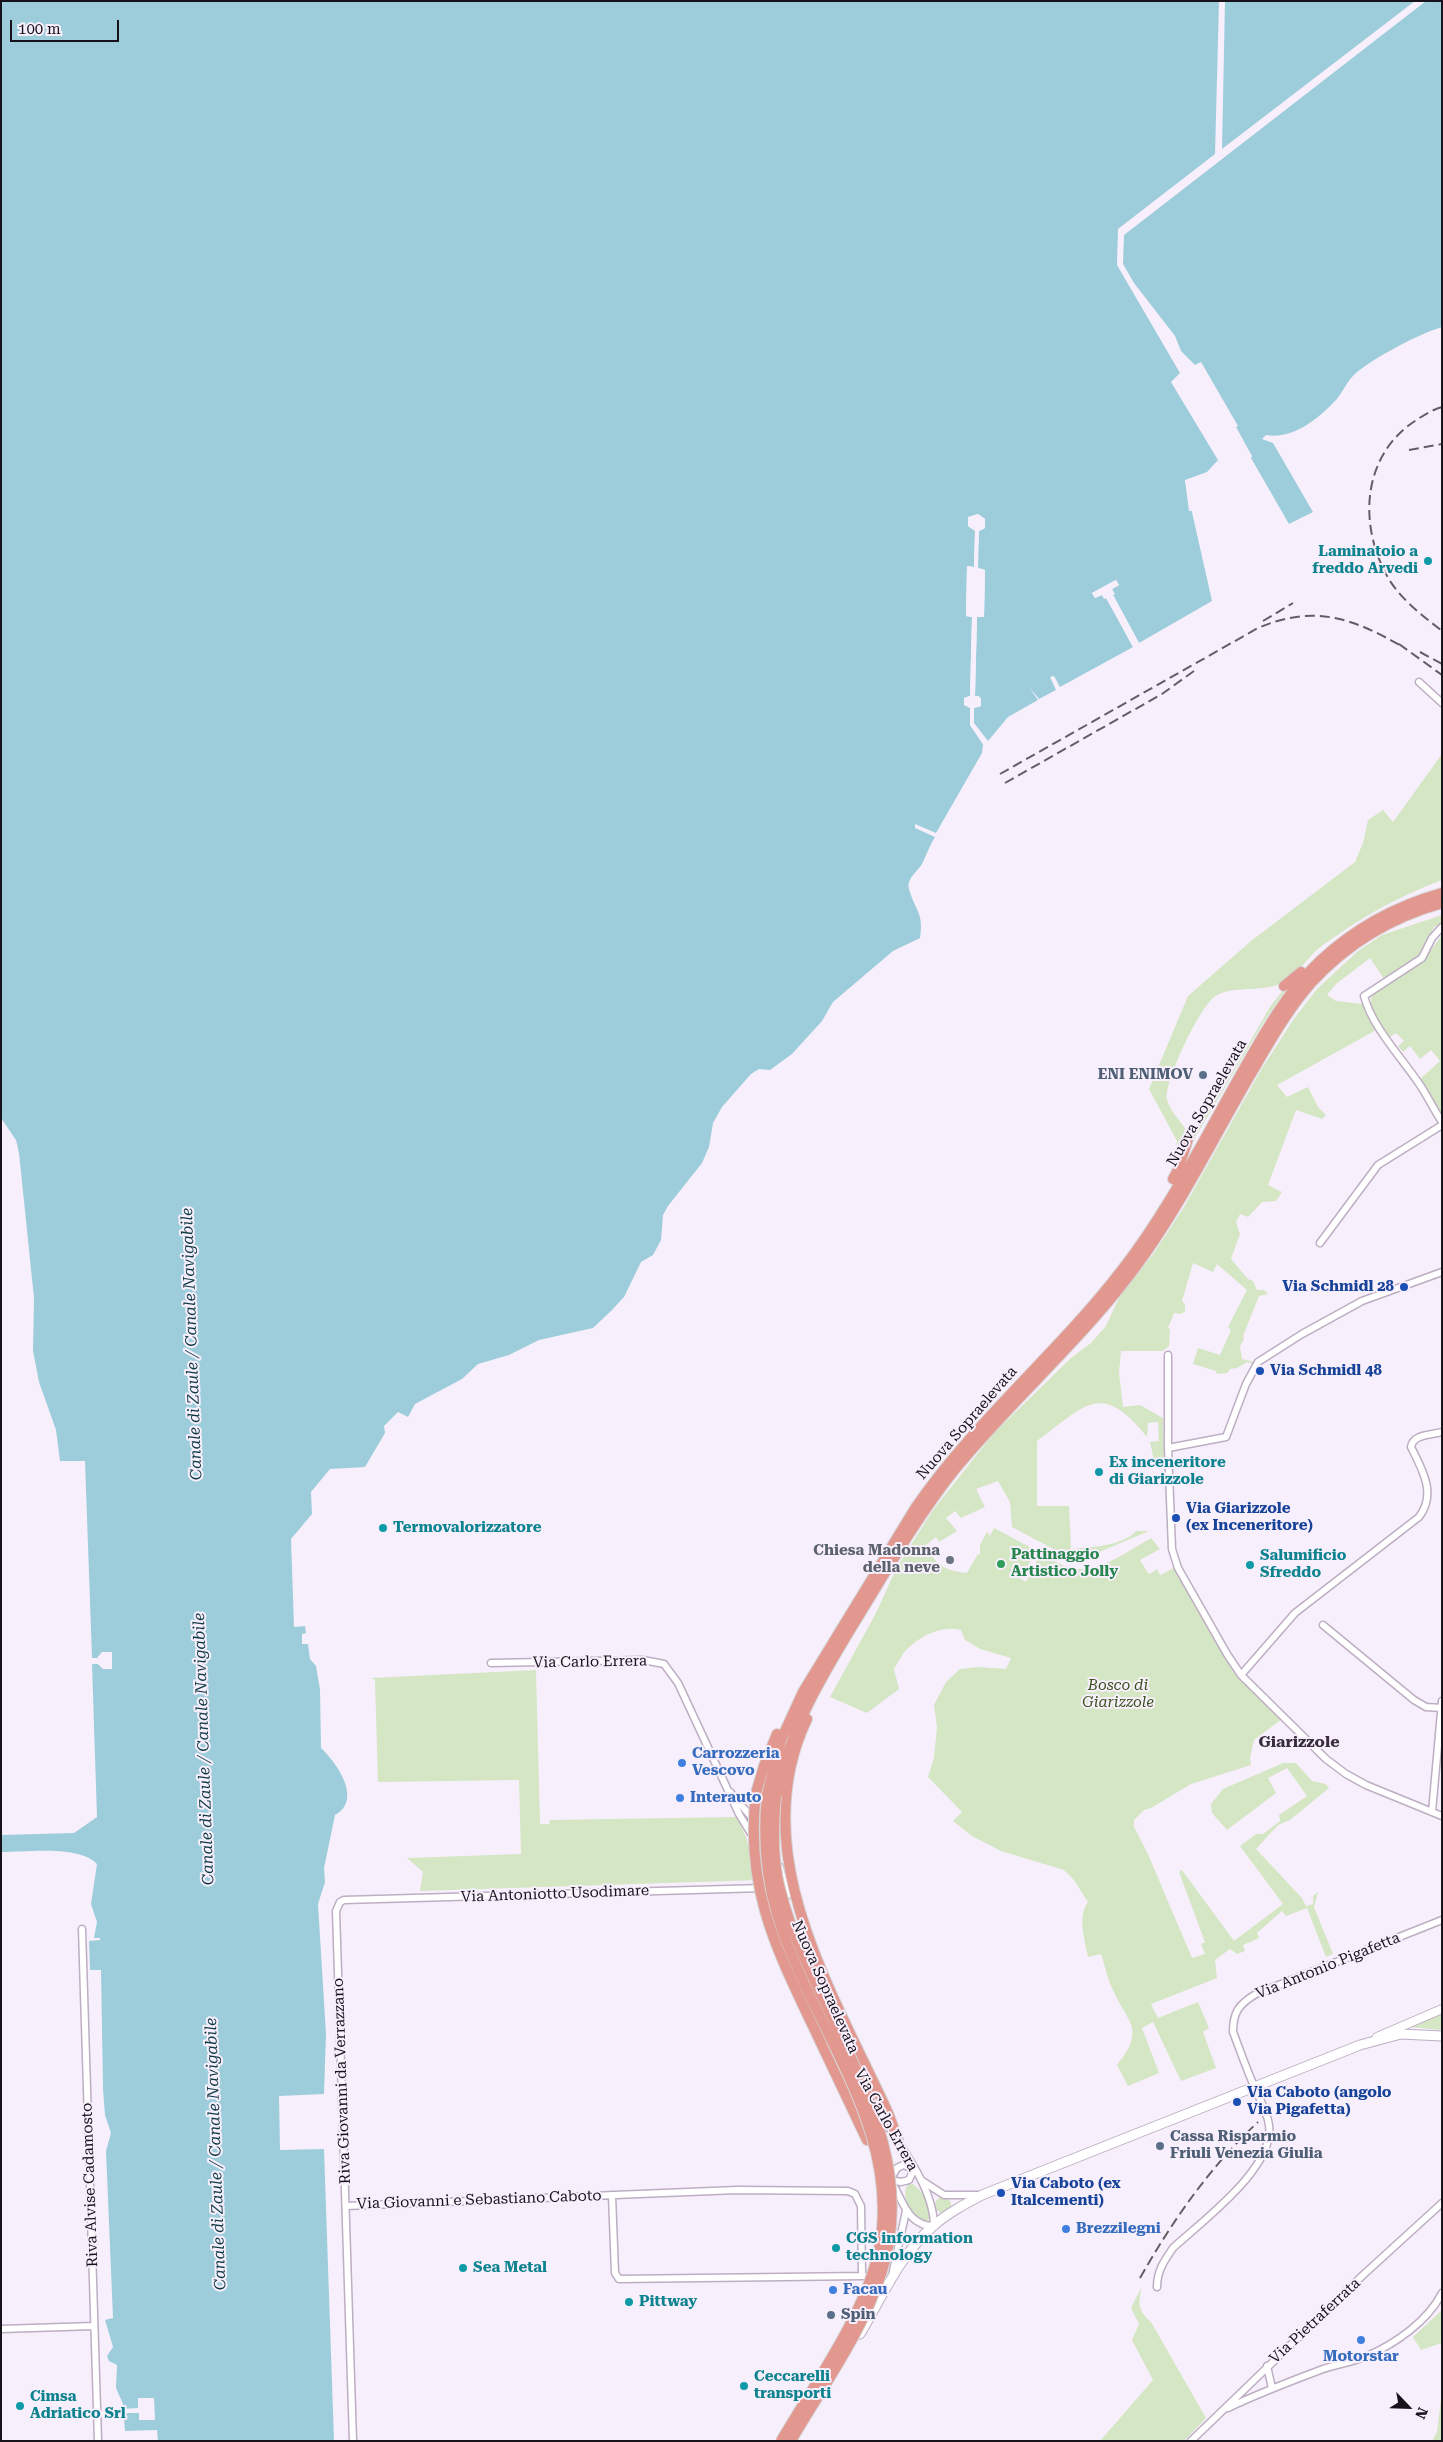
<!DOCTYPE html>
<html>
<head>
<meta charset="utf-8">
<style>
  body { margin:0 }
  #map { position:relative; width:1443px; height:2442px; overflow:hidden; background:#f8effc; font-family:"Roboto Serif",serif }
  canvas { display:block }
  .frame { position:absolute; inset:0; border:2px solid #18131a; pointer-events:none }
  .north { position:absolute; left:1383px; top:2382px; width:50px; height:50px; -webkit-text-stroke:4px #f8effc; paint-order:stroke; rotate:114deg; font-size:14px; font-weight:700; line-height:20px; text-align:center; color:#18131a }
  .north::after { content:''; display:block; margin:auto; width:18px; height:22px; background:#18131a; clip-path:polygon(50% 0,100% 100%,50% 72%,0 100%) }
  .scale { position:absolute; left:10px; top:20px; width:109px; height:22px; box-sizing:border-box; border:2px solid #18131a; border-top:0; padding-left:6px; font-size:15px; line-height:18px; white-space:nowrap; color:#18131a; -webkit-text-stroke:4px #f8effc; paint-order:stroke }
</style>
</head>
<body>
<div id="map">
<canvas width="1443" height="2442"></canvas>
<div class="frame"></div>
<div class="north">N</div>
<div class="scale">100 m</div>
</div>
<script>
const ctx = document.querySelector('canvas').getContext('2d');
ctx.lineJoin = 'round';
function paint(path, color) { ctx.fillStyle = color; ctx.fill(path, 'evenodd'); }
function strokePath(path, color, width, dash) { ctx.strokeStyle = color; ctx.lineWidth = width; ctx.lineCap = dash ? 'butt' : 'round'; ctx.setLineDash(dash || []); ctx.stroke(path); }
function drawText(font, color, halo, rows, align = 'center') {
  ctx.font = font + ' "Roboto Serif",serif'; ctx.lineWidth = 4; ctx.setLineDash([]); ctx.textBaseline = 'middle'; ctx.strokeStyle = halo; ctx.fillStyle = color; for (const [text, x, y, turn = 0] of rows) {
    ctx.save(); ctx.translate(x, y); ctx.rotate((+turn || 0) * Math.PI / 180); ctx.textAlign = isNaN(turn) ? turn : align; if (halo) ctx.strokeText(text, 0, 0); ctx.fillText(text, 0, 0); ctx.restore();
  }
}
paint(new Path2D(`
  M1442,754V880C1395,898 1360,918 1319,948C1307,958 1298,974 1284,982C1264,993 1237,985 1217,995C1201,1003 1164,1082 1167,1099C1170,1111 1178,1118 1185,1128L1181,1156L1174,1163L1177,1141L1149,1089L1188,996L1251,941L1355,862L1363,843L1368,820L1383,810L1393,822Z
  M1442,915V923L1434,927L1420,955L1384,979L1370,958L1336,984L1327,995L1336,1001L1362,1004L1378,1029L1277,1085L1287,1097L1308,1087L1318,1107L1326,1115L1322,1119L1296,1110L1268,1185L1282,1192L1276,1201L1262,1202L1248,1217L1240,1214L1236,1222L1240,1234L1231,1259L1248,1279L1253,1281L1257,1290H1264L1268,1294L1259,1296L1243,1336L1244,1339L1240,1346L1242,1359L1254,1362L1253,1364L1247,1362L1237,1368L1230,1369L1227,1373L1217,1374L1216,1371L1193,1364L1198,1348L1220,1355L1231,1330L1228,1327L1247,1290L1217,1264L1213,1272L1193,1263L1182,1301L1185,1304V1311L1181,1314L1174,1313L1168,1328L1170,1329L1169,1346L1163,1351H1121L1119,1373L1123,1407L1140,1405L1163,1418L1164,1461L1154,1460L1150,1442L1159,1441L1158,1422L1148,1423L1147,1437C1101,1380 1086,1405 1037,1441V1506H1069L1071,1549C1091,1547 1123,1546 1136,1531H1149L1083,1559H1072L1012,1527L1010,1502L998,1481L976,1489L985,1507L961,1518L955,1511L946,1518L957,1531L939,1542L936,1537L926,1545C936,1566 946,1571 967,1573L978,1554L980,1555V1545L987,1532L990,1536L994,1528L1037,1551L1020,1578L1026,1582L1040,1554C1049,1558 1059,1564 1068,1567C1096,1576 1128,1551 1151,1538L1160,1549L1140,1560L1148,1573L1150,1574L1157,1569L1160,1575L1174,1568L1239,1677L1282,1719L1254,1740L1250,1758L1251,1765L1191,1784L1151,1808L1144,1810L1134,1820V1827L1147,1852L1192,1958L1205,1954L1201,1944L1205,1942L1179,1872L1182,1870L1234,1941L1283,1904L1240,1846L1256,1834H1263L1280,1821L1279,1815L1307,1796L1287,1768L1268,1778L1276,1793L1227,1830L1212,1813L1211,1804L1223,1789L1283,1763H1296L1312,1781L1326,1784L1329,1788L1290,1820L1278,1825L1256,1849L1302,1898L1306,1906L1313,1904V1896L1318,1892L1314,1907L1333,1954L1326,1957L1307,1908L1286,1916L1282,1911L1257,1933L1259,1938L1243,1945L1245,1951L1237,1954L1230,1949L1215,1960L1217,1978L1151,2004L1158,2018L1198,2002L1209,2028L1203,2032L1216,2068L1181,2081L1153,2022L1142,2028L1159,2073L1128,2086L1117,2065C1147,2028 1127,2023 1112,1988C1107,1977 1105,1965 1101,1954L1088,1957C1085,1940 1077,1917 1088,1902L1074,1880L1064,1870L1001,1851L972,1836L953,1821L962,1812L928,1777L934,1758L937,1727L934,1705L946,1682L960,1669L978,1667L1006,1669L1011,1658L980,1649L965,1640L961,1630C942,1625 922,1635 907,1649C902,1654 898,1663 894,1669L899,1689L867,1713L830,1697L876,1613L896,1569L933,1510L994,1433L1071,1358L1091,1343L1106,1326L1119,1298L1154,1253L1184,1207L1261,1070L1293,1020L1317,989L1358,951L1382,935Z
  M1442,935V1114L1420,1079L1440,1061L1431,1050L1420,1059L1410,1046L1403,1052L1398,1046L1404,1041L1396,1033L1390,1037C1381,1023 1365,1009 1373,993L1421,963Z
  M1283,990L1285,991L1263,1023L1186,1153L1201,1116L1221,1092L1270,1007Z
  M536,1670L540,1824H550L549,1820L737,1817L746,1837L759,1880L420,1891L423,1872L407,1858L521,1854L519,1780L378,1782L375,1680L371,1678Z
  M1442,2014V2030L1409,2027Z
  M908,2184H913C923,2192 935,2207 929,2220H921C911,2213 900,2195 908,2184Z
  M935 2205a8 8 0 1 1 16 0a8 8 0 1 1-16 0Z
  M1141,2288C1139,2306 1137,2309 1151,2322L1206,2418L1184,2441H1100L1153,2380L1132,2340L1139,2324L1131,2308Z
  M1442,2310V2343L1421,2350L1413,2337Z
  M1442,2391V2441H1432L1437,2432Z`), '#d4e6c3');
paint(new Path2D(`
  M1,1H1219L1215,154L1118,229L1117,265L1180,373L1171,382L1221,465L1205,476L1185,481L1212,601L1139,643L1113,595L1112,589L1119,585L1116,580L1092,593L1095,598L1102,595L1106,598L1133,647L1060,687L1054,676L1050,677L1056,690L1039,699L1029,687L1038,700L1008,717L988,741L974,724V708L981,706L979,696H975L977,616H984L985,570L978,568L979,531L985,528V519L978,514L969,517V527L975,530L974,567L967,566L966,616L972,617L970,696L964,698V705L970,707V725L983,744L982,753L936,833L915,824V828L935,837C930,845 927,853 923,862C919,871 906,878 909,889C915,911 924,912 920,938L893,951L833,1002L822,1021L792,1054L770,1070L759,1069L751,1074L722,1107L713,1123L709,1147L702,1163L668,1206L663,1215L661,1240L653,1255L641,1262L624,1297L612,1310L593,1328L539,1340L509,1355L478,1364L462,1379L415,1404L408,1417L398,1412L384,1426L385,1433L365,1467L330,1469L311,1492L312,1514L291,1539L294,1627L305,1626L306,1633L302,1634V1644H308L310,1659L316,1666L320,1689L321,1748C337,1763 363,1800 335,1815L324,1868L325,1882L318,1904L326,2034L324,2094L279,2096L280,2150L324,2149L334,2441H148V2434L125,2431L123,2404L116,2388L117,2365L109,2361L107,2356L113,2347L105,2320L113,2318L106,2151L111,2133L105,2115L103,2089L101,1970H90L89,1941L100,1940V1938H94L97,1922L91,1904L97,1864C79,1845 27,1852 1,1852V1835L74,1833L97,1817L92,1664H98L103,1669H112V1652H102L97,1658H92L85,1461H60L56,1430L39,1382L33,1351L34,1298L19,1153L16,1140L1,1118Z
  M1225,1H1415L1222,149Z
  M1426,1H1442V327C1416,335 1378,356 1357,372C1348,379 1343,392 1336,400C1319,418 1293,440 1266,435L1262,439L1273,443L1313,512L1289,524L1251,458L1252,456L1236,427L1238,426L1201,362L1195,365L1181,351L1175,336L1134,283L1123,264L1124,235Z`), '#9dcddb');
paint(new Path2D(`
  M1218,460L1222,466L1206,476L1187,482L1192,511H1189L1185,480L1207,472Z
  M978,514L985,519V528L979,531L978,547V568L985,570L984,617H977L975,696L981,698V706L974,708V723L988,741L986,742L978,733L985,742L983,744L970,725V708L964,705V698L970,696L972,617L966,616L967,566L974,567L975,531L968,526V517ZM969,569L982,572L981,614L974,616L969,614Z
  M1116,580L1119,585L1112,589L1115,594L1113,595L1139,643L1137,644L1110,596V588L1115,583L1095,594L1102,592L1109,596L1135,645L1133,647L1107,598L1104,599L1102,595L1095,598L1092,593Z
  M138,2398H154L155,2420H139V2413H122L121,2409L138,2408Z
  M157,2430L158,2441H146L143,2435H130L123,2431Z`), '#f8effc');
const minor = new Path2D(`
  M1419,682L1442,703
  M1442,927L1432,938L1422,958L1364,996C1372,1027 1402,1058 1420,1085C1428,1097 1434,1110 1442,1122
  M1320,1243L1378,1165L1442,1125
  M1168,1355V1448L1172,1549L1178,1568L1227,1654L1241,1675L1326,1759L1346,1774L1366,1785L1442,1816
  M1168,1448L1226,1437L1246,1384L1258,1362L1302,1334L1362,1301L1442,1272
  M1323,1625L1414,1700L1426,1707L1442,1708
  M491,1663L643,1660L664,1664L678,1683L739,1814L758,1845L763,1858
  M1241,1675L1295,1613L1419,1517C1437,1494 1422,1469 1411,1447C1413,1434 1431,1435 1442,1432
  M730,1792L765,1833
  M1432,1812L1442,1701
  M780,1867L787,1896
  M82,1929L98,2441
  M833,2053L842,2076
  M873,2103C894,2138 934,2185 934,2226C907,2226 903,2200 891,2181
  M903,2165L914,2169L909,2180L901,2182L890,2180L897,2168Z
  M921,2180L944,2195H978
  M612,2195L615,2273L619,2279L864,2276
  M346,2206L737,2190L848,2191L855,2194L861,2206L862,2274
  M893,2271L906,2211
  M1157,2287C1157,2271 1164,2261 1173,2248C1202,2221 1275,2168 1269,2125C1267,2111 1259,2098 1254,2086C1246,2068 1240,2050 1233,2032C1233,2012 1239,2004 1256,1994L1442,1920
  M1,2329L94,2326
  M1267,2366L1272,2388
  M1228,2408C1259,2393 1291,2381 1323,2369C1338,2364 1353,2362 1367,2356C1395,2344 1428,2321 1442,2293
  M353,2441L336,1911L340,1902L344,1900L763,1888
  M1191,2441L1362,2276L1442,2203`);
const tertiary = new Path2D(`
  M1377,2037L1442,2009`);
const secondary = new Path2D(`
  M860,2334C882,2297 900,2255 933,2226C948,2213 965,2204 982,2195L1360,2045L1401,2034L1442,2036`);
const trunk = new Path2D(`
  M1284,986L1301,972
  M1173,1179L1178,1170L1189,1136
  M807,1719C743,1853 834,1994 888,2113L898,2140
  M756,1793L764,1766L777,1734
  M767,1795L781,1740L803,1692L916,1507C976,1420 1058,1353 1122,1270C1168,1211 1203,1141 1240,1076C1263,1035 1286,993 1320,961C1355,928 1396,906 1442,893
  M776,1796C788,1734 818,1683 850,1630C884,1575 916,1518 956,1468C1017,1394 1090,1333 1145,1254C1184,1198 1215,1136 1249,1077C1268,1045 1287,1010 1312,982C1347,944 1392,917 1442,903
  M821,2043L867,2140`);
strokePath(minor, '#bdaec3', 9);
strokePath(tertiary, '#bdaec3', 10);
strokePath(secondary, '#bdaec3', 11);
strokePath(trunk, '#d5d5d6', 12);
strokePath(minor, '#fff', 6);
strokePath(tertiary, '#fff', 8);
strokePath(secondary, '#fff', 9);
strokePath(trunk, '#e2978f', 10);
strokePath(new Path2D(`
  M1442,407C1431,410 1421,417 1412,423C1360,460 1359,530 1390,581C1403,601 1423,616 1442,631
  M1409,450L1442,444
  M1263,621L1293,603
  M1399,644L1442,675
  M1420,652L1442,664
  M1000,774L1258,628C1314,604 1353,618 1403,647
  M1005,783L1162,694L1194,671
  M1140,2278C1173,2220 1209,2168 1258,2122`), '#645d66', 2, [10, 5]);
const trunkBridge = new Path2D(`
  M756,1793C744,1893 780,1956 821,2043
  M767,1795C763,1836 765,1874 777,1914C810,2026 903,2127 879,2249C867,2311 813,2386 781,2441
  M776,1796C773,1827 772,1859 780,1889C811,2015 926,2134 882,2271C863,2332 823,2386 791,2441`);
strokePath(trunkBridge, '#d5d5d6', 12, []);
strokePath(trunkBridge, '#e2978f', 10);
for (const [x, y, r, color] of [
  [1428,561,5,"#0f9aa8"],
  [1203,1075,5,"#5c6f8a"],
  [1404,1287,5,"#1a4fb4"],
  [1260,1371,5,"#1a4fb4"],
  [1099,1472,5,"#0f9aa8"],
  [1176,1518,5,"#1a4fb4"],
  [383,1528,5,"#0f9aa8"],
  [950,1560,5,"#6b7280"],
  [1001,1564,5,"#2e9e5b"],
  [1250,1565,5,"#0f9aa8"],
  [682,1763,5,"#3f7fe0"],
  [680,1798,5,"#3f7fe0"],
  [1237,2102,5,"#1a4fb4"],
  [1160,2146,5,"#5c6f8a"],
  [1001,2193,5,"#1a4fb4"],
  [1066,2229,5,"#3f7fe0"],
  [836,2248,5,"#0f9aa8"],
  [463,2268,5,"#0f9aa8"],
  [833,2290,5,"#3f7fe0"],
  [629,2302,5,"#0f9aa8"],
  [831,2315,5,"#5c6f8a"],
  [1361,2340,5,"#3f7fe0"],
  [744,2386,5,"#0f9aa8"],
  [20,2406,5,"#0f9aa8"]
]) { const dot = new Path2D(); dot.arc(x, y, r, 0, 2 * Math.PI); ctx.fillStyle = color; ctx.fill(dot); strokePath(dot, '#f8effc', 2); }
drawText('bold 15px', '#0d838f', '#f8effc', [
  ["Laminatoio a",1418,552,"right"],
  ["freddo Arvedi",1418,569,"right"],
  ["Ex inceneritore",1109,1463],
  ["di Giarizzole",1109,1480],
  ["Termovalorizzatore",393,1528],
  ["Salumificio",1260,1556],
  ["Sfreddo",1260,1573],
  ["CGS information",846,2239],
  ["technology",846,2256],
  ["Sea Metal",473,2268],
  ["Pittway",639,2302],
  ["Ceccarelli",754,2377],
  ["transporti",754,2394],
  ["Cimsa",30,2397],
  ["Adriatico Srl",30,2414]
], 'left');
drawText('bold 15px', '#4e5e75', '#f8effc', [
  ["ENI ENIMOV",1193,1075,"right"],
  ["Cassa Risparmio",1170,2137],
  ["Friuli Venezia Giulia",1170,2154],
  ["Spin",841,2315]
], 'left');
drawText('15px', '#18131a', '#f8effc', [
  ["Nuova Sopraelevata",1207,1103,-60],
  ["Nuova Sopraelevata",967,1423,-49],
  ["Via Carlo Errera",590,1662,-1],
  ["Via Antoniotto Usodimare",555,1894,-2],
  ["Via Antonio Pigafetta",1328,1966,-22],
  ["Nuova Sopraelevata",825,1987,66],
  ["Riva Giovanni da Verrazzano",342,2081,-92],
  ["Via Carlo Errera",886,2120,61],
  ["Riva Alvise Cadamosto",90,2185,-92],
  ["Via Giovanni e Sebastiano Caboto",479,2200,-2],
  ["Via Pietraferrata",1315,2321,-43]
]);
drawText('bold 15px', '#164399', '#f8effc', [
  ["Via Schmidl 28",1394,1287,"right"],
  ["Via Schmidl 48",1270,1371],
  ["Via Giarizzole",1186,1509],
  ["(ex Inceneritore)",1186,1526],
  ["Via Caboto (angolo",1247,2093],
  ["Via Pigafetta)",1247,2110],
  ["Via Caboto (ex",1011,2184],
  ["Italcementi)",1011,2201]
], 'left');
drawText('bold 15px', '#5b616d', '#f8effc', [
  ["Chiesa Madonna",940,1551],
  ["della neve",940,1568]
], 'right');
drawText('bold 15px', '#27864d', '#f8effc', [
  ["Pattinaggio",1011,1555],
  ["Artistico Jolly",1011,1572]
], 'left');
drawText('italic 15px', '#3a511c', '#f8effc', [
  ["Bosco di",1118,1686],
  ["Giarizzole",1118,1703]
]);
drawText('bold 15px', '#366cbe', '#f8effc', [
  ["Carrozzeria",692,1754],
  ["Vescovo",692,1771],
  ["Interauto",690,1798],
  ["Brezzilegni",1076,2229],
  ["Facau",843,2290],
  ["Motorstar",1361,2357,"center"]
], 'left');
drawText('italic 16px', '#0c3944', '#f8effc', [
  ["Canale di Zaule / Canale Navigabile",192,1344,-92],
  ["Canale di Zaule / Canale Navigabile",204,1749,-92],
  ["Canale di Zaule / Canale Navigabile",216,2154,-92]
]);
drawText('bold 16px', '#382c3d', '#f8effc', [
  ["Giarizzole",1299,1742]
]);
</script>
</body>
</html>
